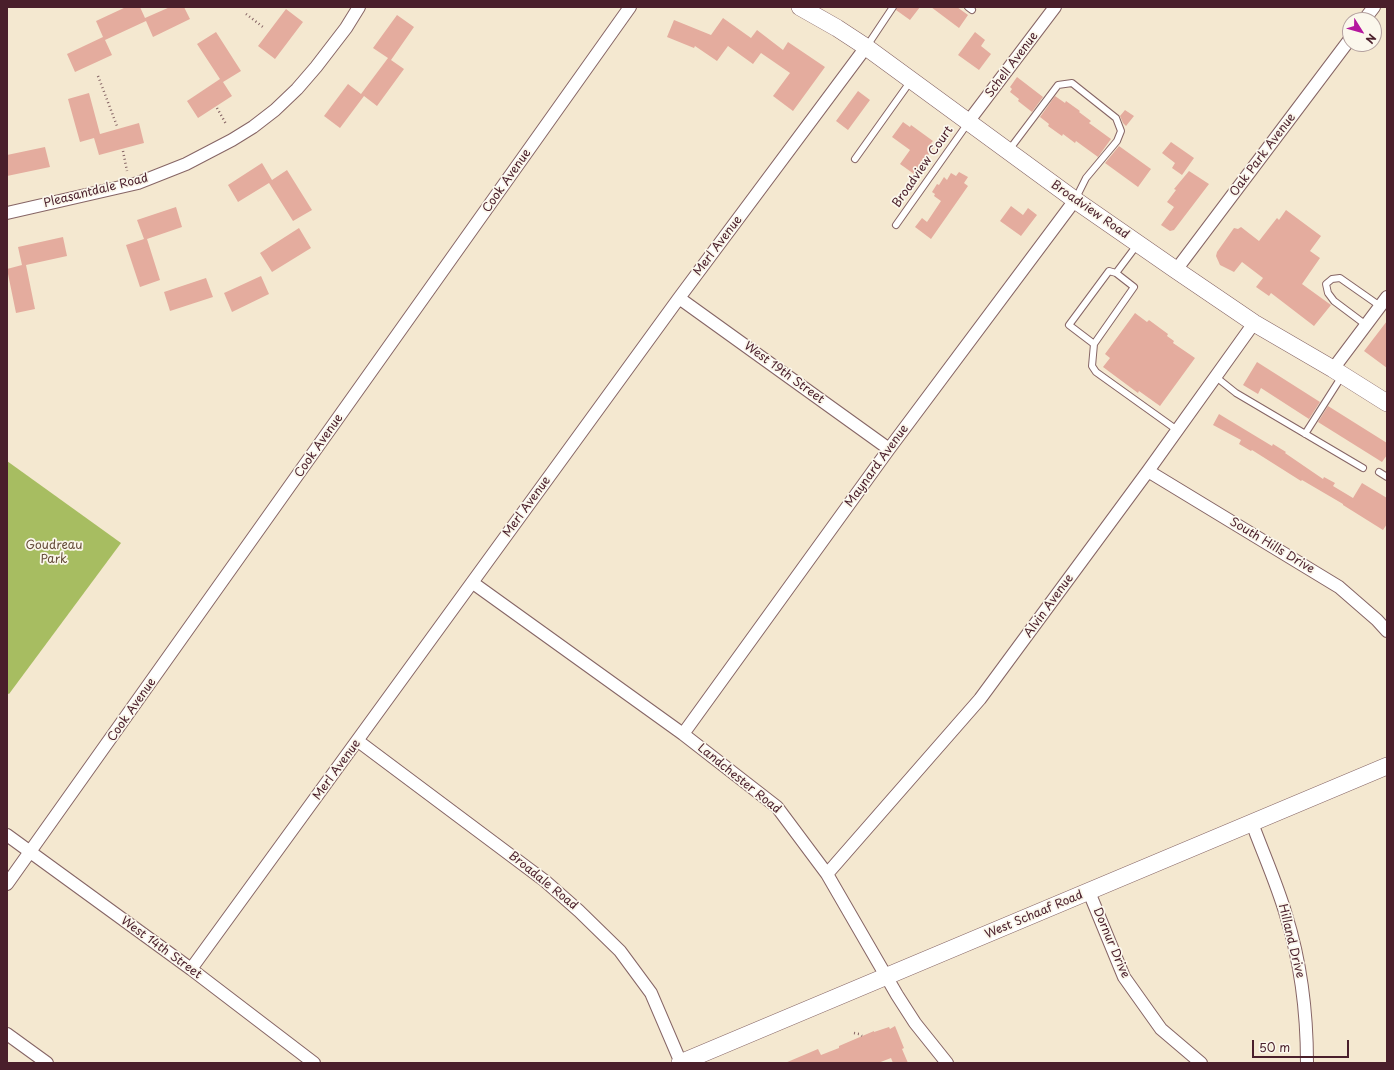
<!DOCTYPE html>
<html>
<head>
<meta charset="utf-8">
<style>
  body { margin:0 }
  #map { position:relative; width:1394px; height:1070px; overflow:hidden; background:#f4e8d0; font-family:"Playpen Sans",sans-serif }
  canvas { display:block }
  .frame { position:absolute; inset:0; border:8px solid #4a1f2b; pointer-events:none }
  .north { position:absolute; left:1342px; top:12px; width:40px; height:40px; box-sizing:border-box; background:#fbf7ec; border:1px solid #b4a19f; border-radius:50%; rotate:127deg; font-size:11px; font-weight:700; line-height:16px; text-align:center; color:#4a1f2b }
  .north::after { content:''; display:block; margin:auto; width:14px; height:18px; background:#b5179e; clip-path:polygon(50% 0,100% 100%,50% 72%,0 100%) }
  .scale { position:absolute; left:1252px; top:1040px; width:97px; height:18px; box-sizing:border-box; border:2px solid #4a1f2b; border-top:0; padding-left:5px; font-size:12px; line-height:14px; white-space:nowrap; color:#4a1f2b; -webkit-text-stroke:3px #fbf7ec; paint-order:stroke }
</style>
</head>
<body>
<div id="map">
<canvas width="1394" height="1070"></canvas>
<div class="frame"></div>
<div class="north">N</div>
<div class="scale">50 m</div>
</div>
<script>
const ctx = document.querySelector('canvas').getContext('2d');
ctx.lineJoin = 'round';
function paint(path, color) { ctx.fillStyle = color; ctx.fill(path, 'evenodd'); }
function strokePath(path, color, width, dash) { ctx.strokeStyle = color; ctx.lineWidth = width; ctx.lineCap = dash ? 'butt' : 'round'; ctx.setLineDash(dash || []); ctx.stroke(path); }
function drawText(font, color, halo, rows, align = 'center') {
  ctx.font = font + ' "Playpen Sans",sans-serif'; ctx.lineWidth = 3.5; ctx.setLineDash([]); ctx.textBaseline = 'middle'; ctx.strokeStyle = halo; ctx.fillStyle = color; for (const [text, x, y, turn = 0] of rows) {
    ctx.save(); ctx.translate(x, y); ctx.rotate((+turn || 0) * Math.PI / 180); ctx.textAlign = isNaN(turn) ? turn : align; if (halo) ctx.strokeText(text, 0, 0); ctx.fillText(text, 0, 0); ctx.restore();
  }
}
paint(new Path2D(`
  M7,461L121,543L9,694L7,693Z`), '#a7bd61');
paint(new Path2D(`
  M126,7H140L145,18L170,7H184L190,19L153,37L146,21L105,40L112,55L75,72L67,54L103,37L96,21Z
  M897,7H920L910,20L896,10Z
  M931,7H957L968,15L959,28Z
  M286,9L303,22L275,59L258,46Z
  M397,15L414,27L391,60L404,69L377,106L364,96L340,128L324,116L348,84L361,94L388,58L373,48Z
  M723,18L751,38L757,30L783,50L788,42L825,67L793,111L773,96L790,73L761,53L753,64L728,46L717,61L695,46L694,48L667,37L674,20L711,35Z
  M216,32L241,71L223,82L232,96L198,118L187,101L220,79L197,44Z
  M975,32L985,40L981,46L991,54L979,70L958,55Z
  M1017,77L1043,97L1032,112L1018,101L1019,99L1010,92L1012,89L1010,87Z
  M858,91L870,100L848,130L836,121Z
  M89,93L100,134L139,123L144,143L99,155L94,138L80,142L68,99Z
  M1055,96L1065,103L1066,101L1080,111L1079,112L1091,121L1089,123L1111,139L1098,157L1076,141L1075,143L1063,134L1062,136L1048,126L1049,124L1040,117Z
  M1125,110L1134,116L1126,126L1123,123L1120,116Z
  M903,122L910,127L911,125L933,141L931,143L935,146L914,174L900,164L910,150L892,137Z
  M1171,142L1194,158L1182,175L1172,168L1175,163L1162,153Z
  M1119,146L1151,169L1138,187L1105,163Z
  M45,147L50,167L7,176V155Z
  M262,163L272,180L287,170L312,210L293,221L269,183L238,202L228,185Z
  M1189,171L1209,184L1174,230L1170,231L1161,225L1174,207L1167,202L1176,190L1174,189Z
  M959,172L968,177L964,183L968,186L931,239L915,227L922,218L927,222L941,201L934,196L935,194L932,192L937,184L939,185L944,177L947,180L951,173L956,176Z
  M1011,206L1023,215L1028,208L1037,215L1021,236L1000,221Z
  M176,207L182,227L147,239L160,280L140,287L126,245L144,239L137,220Z
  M1286,210L1321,236L1310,251L1320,258L1302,284L1331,305L1314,326L1271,293L1269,296L1256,287L1263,278L1242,262L1234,272L1220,265L1216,256L1217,252L1234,228L1238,229L1241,227L1259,241L1277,218L1279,220Z
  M299,228L311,248L272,272L260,253Z
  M63,237L67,256L26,265L35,309L16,313L7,269L22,265L18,247Z
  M261,276L269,294L232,312L224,293Z
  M206,278L213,297L170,311L164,292Z
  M1135,313L1147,322L1149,320L1168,334L1167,336L1174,341L1173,343L1195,358L1160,406L1139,391L1138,393L1103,367L1110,358L1105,354Z
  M1387,321V368L1364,351Z
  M1257,362L1320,402L1309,419L1261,388L1258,394L1243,385Z
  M1328,406L1387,443V455L1382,462L1318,422Z
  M1219,414L1272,446L1273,444L1286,452L1285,453L1323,479L1324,477L1335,483L1333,486L1353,498L1362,483L1387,498V524L1383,530L1343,505V504L1302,480L1301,481L1252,450L1251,451L1239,444L1241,440L1213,425Z
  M895,1026L904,1048L902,1049L908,1063H893L891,1058L878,1063H785L818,1049L821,1055L839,1048V1046L874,1031V1032L889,1027L890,1029Z`), '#e4ac9e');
const lane = new Path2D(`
  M968,7L972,10
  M867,46L893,7
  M1009,150L1058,85L1072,83L1116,118L1121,131L1117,141L1086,178L1075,200
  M855,159L910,82
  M896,225L968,123
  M1116,273L1134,287L1094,344L1092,366L1096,372L1177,430
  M1366,325L1334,301L1328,293L1326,284L1332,279L1340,278L1380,306
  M1094,344L1069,325L1109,271L1116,273L1137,245
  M1216,377L1236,393L1363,468
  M1305,434L1342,376
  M1379,472L1387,477`);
const street = new Path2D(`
  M1364,20L1374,7
  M968,122L1055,7
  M7,213L138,183L186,164L232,140L253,127L275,110L297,89L316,67L346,28L359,7
  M1176,270L1350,39
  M679,298L889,449
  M1333,369L1387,297
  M1148,471L1339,587L1377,620L1387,631
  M473,583L683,734L777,807L827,874L897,995L915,1023L947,1063
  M683,734L889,449L1075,200
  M358,741L545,881L579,911L620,951L651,993L681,1063
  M1252,823C1263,853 1277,884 1286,915C1301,963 1307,1013 1307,1063
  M7,835L191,969L314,1063
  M827,874L980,699L1148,471L1254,323
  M7,884L630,7
  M1089,892L1124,977L1161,1029L1201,1063
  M191,969L679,298L866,47
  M7,1034L47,1063`);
const secondary = new Path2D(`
  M800,7L837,28L866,47L1075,200L1176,270L1254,323L1333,369L1387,403
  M680,1063L1387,766`);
strokePath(lane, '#866565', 8);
strokePath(street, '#866565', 14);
strokePath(secondary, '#866565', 18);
strokePath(new Path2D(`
  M246,14L263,27
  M98,76L117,126
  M217,108L226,124
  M123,151L127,171
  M854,1033L859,1034L862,1036`), '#866565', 2.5, [1, 3]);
strokePath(lane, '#fff', 6);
strokePath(street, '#fff', 12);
strokePath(secondary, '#fff', 17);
drawText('12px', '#4a1f2b', '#fbf7ec', [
  ["Schell Avenue",1012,65,-53],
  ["Oak Park Avenue",1263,155,-53],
  ["Broadview Court",923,167,-55],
  ["Cook Avenue",507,181,-55],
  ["Pleasantdale Road",96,191,-14],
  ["Broadview Road",1090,210,35],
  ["Merl Avenue",718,246,-53],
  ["West 19th Street",784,373,36],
  ["Cook Avenue",319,446,-55],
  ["Maynard Avenue",877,466,-54],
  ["Merl Avenue",527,507,-54],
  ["South Hills Drive",1272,546,31],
  ["Alvin Avenue",1049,606,-54],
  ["Cook Avenue",132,710,-55],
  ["Merl Avenue",337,770,-54],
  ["Landchester Road",739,779,39],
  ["Broadale Road",543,881,39],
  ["West Schaaf Road",1034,915,-23],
  ["Hilland Drive",1291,941,76],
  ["Dornur Drive",1111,943,67],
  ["West 14th Street",161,948,36]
]);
drawText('12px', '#664e3b', '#fbf7ec', [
  ["Goudreau",54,546],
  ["Park",54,560]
]);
</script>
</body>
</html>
